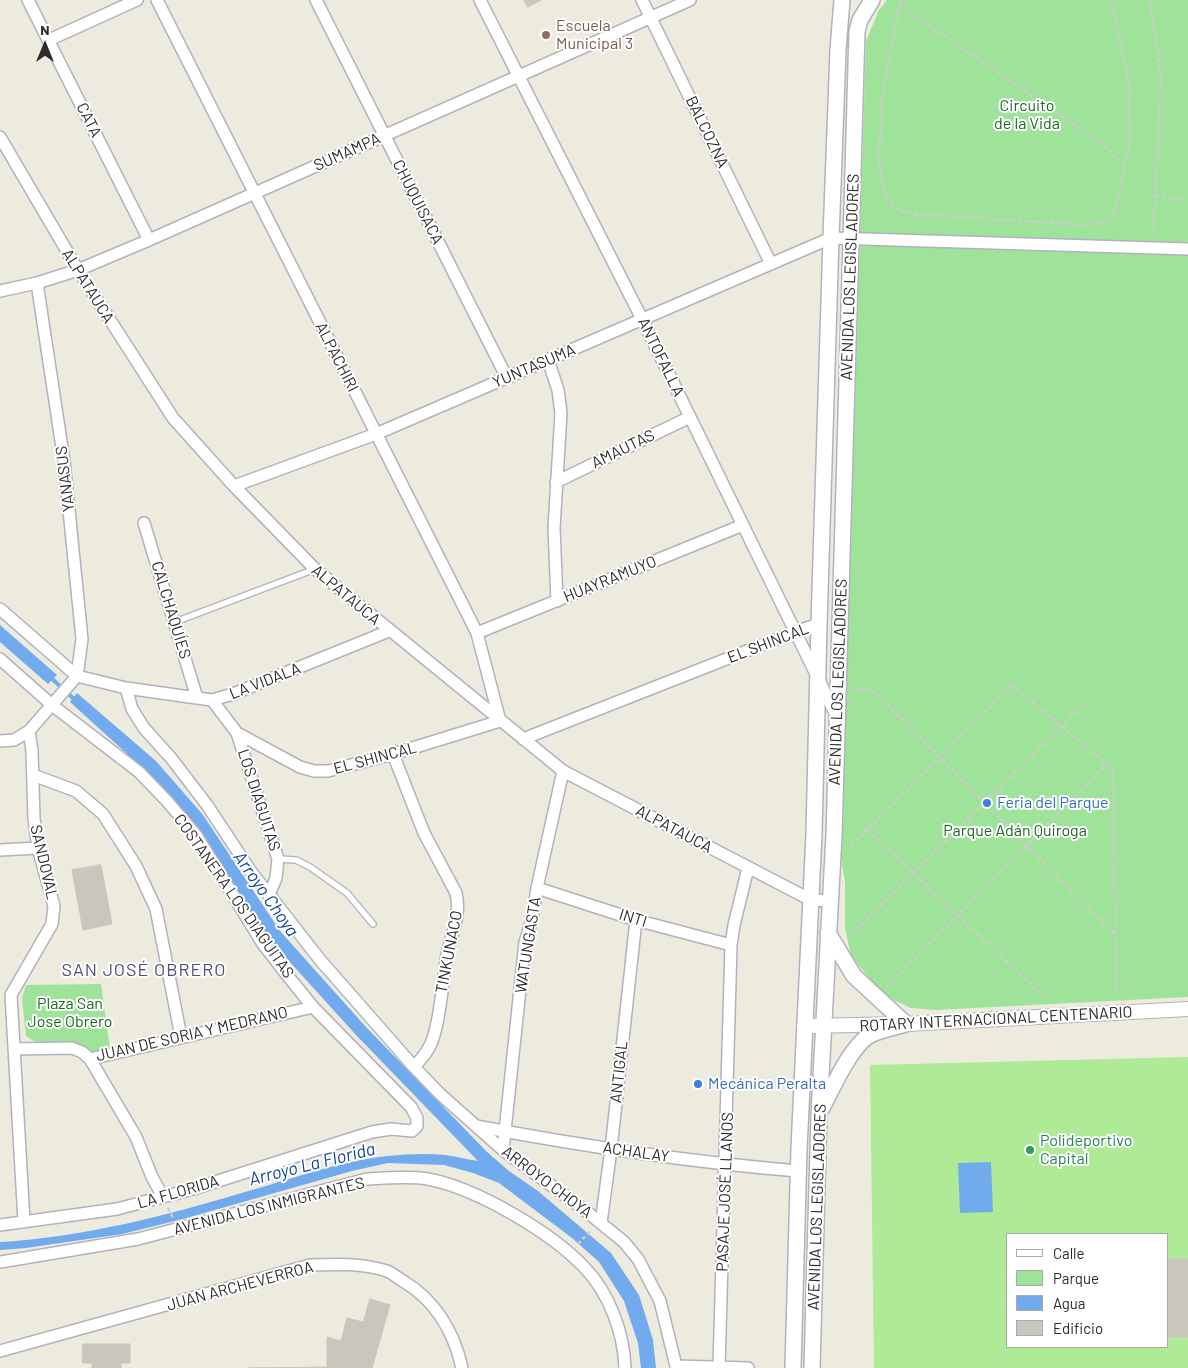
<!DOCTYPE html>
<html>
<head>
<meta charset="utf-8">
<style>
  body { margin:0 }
  #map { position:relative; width:1188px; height:1368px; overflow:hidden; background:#edebde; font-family:Barlow,sans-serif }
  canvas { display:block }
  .legend { position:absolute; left:1006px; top:1233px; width:162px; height:115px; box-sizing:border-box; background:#fff; border:1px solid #aaa; margin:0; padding:6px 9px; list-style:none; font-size:15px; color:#2b2b2b }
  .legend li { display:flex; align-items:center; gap:10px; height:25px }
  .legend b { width:25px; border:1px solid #aaa }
  .north { position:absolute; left:20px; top:20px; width:50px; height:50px; -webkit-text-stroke:4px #fff; paint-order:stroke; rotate:0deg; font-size:14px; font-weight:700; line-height:20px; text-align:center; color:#2b2b2b }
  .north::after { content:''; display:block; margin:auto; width:18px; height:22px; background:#2b2b2b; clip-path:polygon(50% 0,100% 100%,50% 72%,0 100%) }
</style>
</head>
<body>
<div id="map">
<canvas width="1188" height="1368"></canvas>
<ul class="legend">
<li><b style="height:6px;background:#fff"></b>Calle</li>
<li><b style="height:14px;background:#9fe39b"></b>Parque</li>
<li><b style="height:14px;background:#72aaee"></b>Agua</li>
<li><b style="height:14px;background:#c9c7bd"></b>Edificio</li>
</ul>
<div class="north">N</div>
</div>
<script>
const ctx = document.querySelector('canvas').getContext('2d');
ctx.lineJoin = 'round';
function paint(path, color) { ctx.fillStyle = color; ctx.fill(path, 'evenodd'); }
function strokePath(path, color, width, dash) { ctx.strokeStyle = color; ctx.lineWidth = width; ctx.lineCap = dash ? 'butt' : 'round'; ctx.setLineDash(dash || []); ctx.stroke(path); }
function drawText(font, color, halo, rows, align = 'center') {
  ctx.font = font + ' Barlow,sans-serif'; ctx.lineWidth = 4; ctx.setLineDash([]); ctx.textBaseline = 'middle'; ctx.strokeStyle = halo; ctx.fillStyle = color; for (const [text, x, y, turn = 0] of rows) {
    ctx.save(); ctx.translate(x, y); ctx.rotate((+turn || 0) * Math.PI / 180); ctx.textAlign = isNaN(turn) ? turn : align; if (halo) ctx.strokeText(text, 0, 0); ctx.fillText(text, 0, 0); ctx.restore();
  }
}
paint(new Path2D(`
  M887,0H1188V997L935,1010L911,1008L889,998L870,979L851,956L845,928V881L841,859L866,41L879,10Z
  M101,984L110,1049L91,1052C74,1033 55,1048 37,1042C33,1041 29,1038 26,1036L22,998L26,985Z`), '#9fe39b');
paint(new Path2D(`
  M1188,1057V1368H874L870,1065ZM1007,1234H1167V1347H1007Z`), '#afea97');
paint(new Path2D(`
  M0,625L57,675L48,684L0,642Z
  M77,693L156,761L203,815L280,931L366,1027L487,1152L509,1171L538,1191L611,1253L639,1295L653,1340L656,1368H641L638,1343L624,1301L599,1262L572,1238L499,1183L473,1173L444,1165L388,1163L352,1171L183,1219L122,1234L26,1248L0,1250V1242C84,1237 165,1216 245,1192C292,1179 339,1161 388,1156C406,1154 426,1153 445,1155C456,1156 467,1160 478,1161L356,1035L269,939L245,904L214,852L193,822L146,771L70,702Z
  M991,1162L993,1212L960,1213L958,1163Z`), '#72aaee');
strokePath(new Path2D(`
  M49,676L75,700`), '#72aaee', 4);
const building = new Path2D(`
  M524,0H541L528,7Z
  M101,865L112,924L83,930L72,870Z
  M1167,1259H1188V1337H1167Z
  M370,1299L390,1305L372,1368H247L327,1367V1337L341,1341L347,1318L363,1322Z
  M83,1344H130V1363H121V1368H92V1363H83Z`);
paint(building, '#c9c7bd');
strokePath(building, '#c8c7b7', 1);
const service = new Path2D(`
  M175,622L315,569
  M278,859L296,860L310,867L347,893L373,924`);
const minor = new Path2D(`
  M28,0L149,240
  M157,0L477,633L500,721L393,754L328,771H314L300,767L237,733L212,700
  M316,0L507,378
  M480,0L642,319L837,717
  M642,0L771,264
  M49,40L137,0
  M0,137L78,270L173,418L234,486L315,569L563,771L811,900L830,901
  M37,283L64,461L82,639L77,676
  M0,291L37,283L78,270L149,240L690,0
  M548,360L558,390L561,413L554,528L557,601
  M556,482L690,417
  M234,486L376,434L831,238L1188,249
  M144,523L197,698
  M0,609L77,676L126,688L197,698L212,700L233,694L389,631
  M477,633L743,525
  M0,659L52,705L139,772L166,800L196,835L263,944L287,975L313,1007L411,1107L417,1118V1126L412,1131L391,1129L372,1132L193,1189L117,1209L0,1225
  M126,688L132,709L144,728L171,758L207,805L252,873L321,961L414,1067L440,1094L503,1150L586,1211L624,1242L638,1259L660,1301L676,1366L748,1368
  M237,733L278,859L276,878L269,895
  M523,739L795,632L819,624
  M0,741L14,740L29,731L77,676
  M393,754L424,833L456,893C462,918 449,937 446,961C442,985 441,1012 434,1035C431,1048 423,1057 414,1067
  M33,775L76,791L103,814L136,866L156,909L181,1037
  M0,850L38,848
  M537,888L636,920L731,945
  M14,1049L72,1048L82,1052L90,1059L313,1007
  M90,1059L136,1137L152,1177L163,1197
  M476,1126C582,1146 690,1162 798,1171
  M503,1150L525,942L532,920L537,888L563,771
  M24,1221L11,995L52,924L54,906L38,848L34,819L32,751L29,731
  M601,1223L611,1149L636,920
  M0,1262L138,1239L367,1179C387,1178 408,1176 428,1179C476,1188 551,1232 585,1268C609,1293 624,1333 625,1368
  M0,1351L310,1265C336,1264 362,1263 387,1271C392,1273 398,1278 403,1281C435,1300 454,1332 462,1368
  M719,1367L731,945L734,925L748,868`);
const tertiary = new Path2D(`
  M804,1026L906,1024L1188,1009`);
const secondary = new Path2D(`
  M822,1108C832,1089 852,1043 872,1034C882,1030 895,1027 906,1024L854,976L828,933
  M793,1368L799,1149L814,834L819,624L831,238L838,50L842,0
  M812,1368L819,1114L834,835L857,31L860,20L872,0`);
strokePath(service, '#b2b1bf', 8);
strokePath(minor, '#b2b1bf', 14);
strokePath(tertiary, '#b2b1bf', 16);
strokePath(secondary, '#b2b1bf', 18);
strokePath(new Path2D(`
  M902,0L899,6L882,99L879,158L883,188L894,208L915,214L1086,225L1103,222L1115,213L1130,141L1128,76L1111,0
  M1150,0L1161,76L1156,196L1152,236
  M900,6L1100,142L1125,165
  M1156,196L1188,200
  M854,689L873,690L1115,935
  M868,830L1045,998
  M851,846L1012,685L1113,769L1116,995
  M852,934L1089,699
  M887,987L1107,764
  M168,1208L173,1218
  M578,1244L591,1230`), '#ccc', 2.5, [4, 2.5]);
strokePath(service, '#fff', 5.5);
strokePath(minor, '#fff', 11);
strokePath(tertiary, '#fff', 14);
strokePath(secondary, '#fff', 15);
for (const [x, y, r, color] of [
  [546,35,5,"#8d6e63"],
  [987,803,5,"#3f7fe0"],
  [698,1084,5,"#3f7fe0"],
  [1030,1150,5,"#2e9e5b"]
]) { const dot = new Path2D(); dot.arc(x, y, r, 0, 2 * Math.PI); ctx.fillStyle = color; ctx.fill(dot); strokePath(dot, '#fff', 2); }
drawText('16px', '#785e54', '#fff', [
  ["Escuela",556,26],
  ["Municipal 3",556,44]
], 'left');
drawText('16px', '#1b6921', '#fff', [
  ["Circuito",1027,106],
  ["de la Vida",1027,124],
  ["Parque Adán Quiroga",1015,831],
  ["Plaza San",70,1004],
  ["Jose Obrero",70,1022]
]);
drawText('16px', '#2b2b2b', '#fff', [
  ["CATA",89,120,63],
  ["BALCOZNA",707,132,64],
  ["SUMAMPA",347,152,-24],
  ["CHUQUISACA",418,202,63],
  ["AVENIDA LOS LEGISLADORES",850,277,-88],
  ["ALPATAUCA",88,286,58],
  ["ALPACHIRI",337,357,63],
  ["ANTOFALLA",661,357,64],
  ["YUNTASUMA",534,366,-23],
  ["AMAUTAS",623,449,-26],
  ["YANASUS",65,479,-97],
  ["HUAYRAMUYO",610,579,-22],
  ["ALPATAUCA",346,595,40],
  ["CALCHAQUÍES",171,610,73],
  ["EL SHINCAL",768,643,-21],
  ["LA VIDALA",265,681,-21],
  ["AVENIDA LOS LEGISLADORES",838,682,-88],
  ["EL SHINCAL",375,758,-15],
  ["LOS DIAGUITAS",259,800,72],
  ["ALPATAUCA",674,829,28],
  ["SANDOVAL",44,862,77],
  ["COSTANERA LOS DIAGUITAS",234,896,55],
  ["INTI",633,918,17],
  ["WATUNGASTA",528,945,-81],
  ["TINKUNACO",449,952,-79],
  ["ROTARY INTERNACIONAL CENTENARIO",996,1019,-3],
  ["JUAN DE SORIA Y MEDRANO",192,1034,-13],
  ["ANTIGAL",619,1072,-84],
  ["ACHALAY",636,1152,8],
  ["ARROYO CHOYA",547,1182,37],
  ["LA FLORIDA",178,1192,-16],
  ["PASAJE JOSÉ LLANOS",725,1192,-88],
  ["AVENIDA LOS INMIGRANTES",269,1206,-14],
  ["AVENIDA LOS LEGISLADORES",817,1207,-88],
  ["JUAN ARCHEVERROA",240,1286,-15]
]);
drawText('16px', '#366cbe', '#fff', [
  ["Feria del Parque",997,803],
  ["Mecánica Peralta",708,1084]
], 'left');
drawText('16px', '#27864d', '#fff', [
  ["Polideportivo",1040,1141],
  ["Capital",1040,1159]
], 'left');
drawText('italic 18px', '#0f449c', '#fff', [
  ["Arroyo Choya",266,894,55],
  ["Arroyo La Florida",312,1164,-14]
]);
ctx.letterSpacing = '1px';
drawText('18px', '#514c7c', '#fff', [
  ["SAN JOSÉ OBRERO",144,970]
]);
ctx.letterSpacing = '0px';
</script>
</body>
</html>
